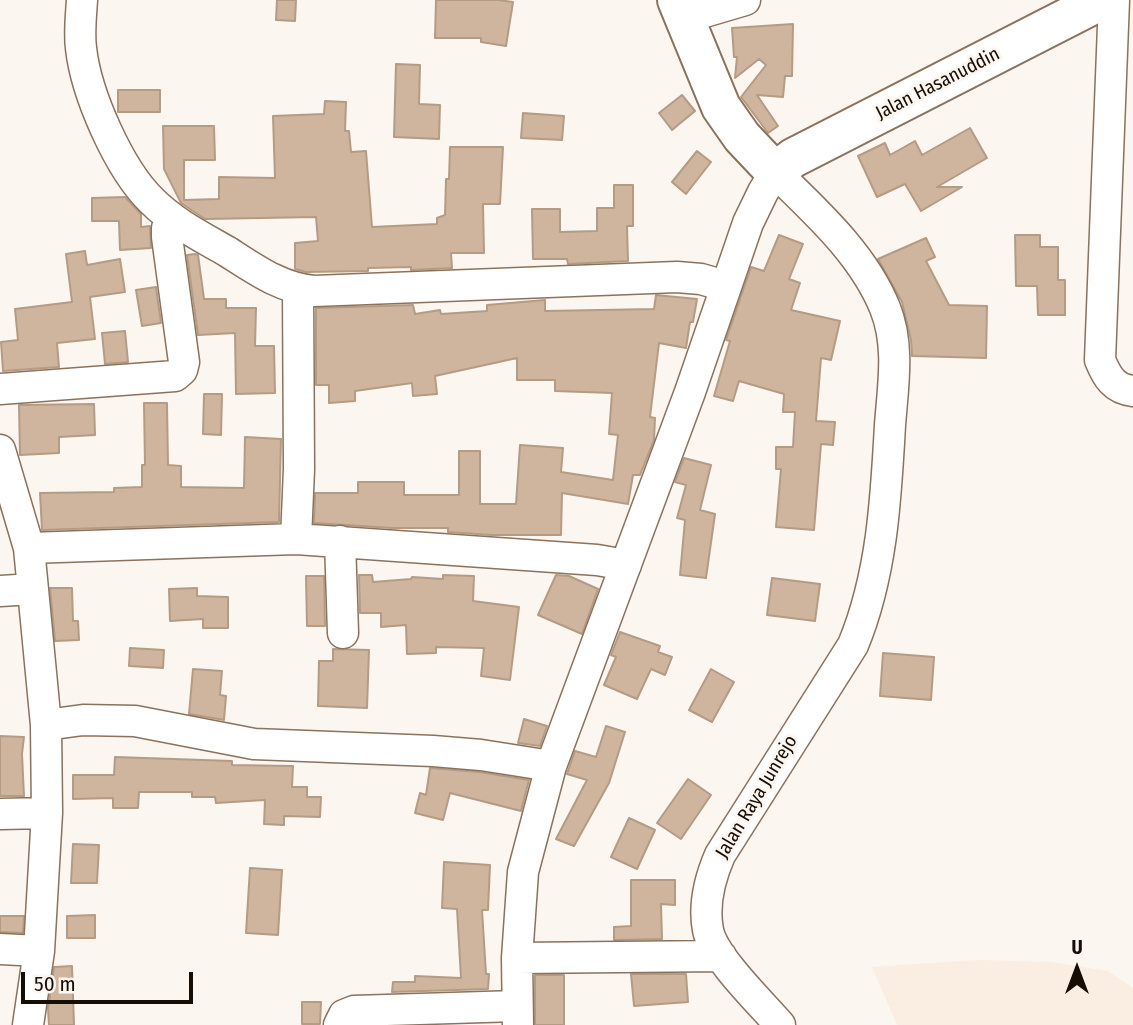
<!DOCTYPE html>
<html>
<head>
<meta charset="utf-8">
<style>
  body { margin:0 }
  #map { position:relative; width:1133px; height:1025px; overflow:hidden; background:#fcf6f1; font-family:"Fira Sans Condensed",sans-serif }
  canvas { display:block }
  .north { position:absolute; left:1042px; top:934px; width:70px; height:70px; -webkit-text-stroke:5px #fcf6f1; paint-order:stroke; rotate:0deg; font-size:19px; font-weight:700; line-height:28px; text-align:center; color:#160d05 }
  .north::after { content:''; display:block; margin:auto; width:24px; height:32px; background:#160d05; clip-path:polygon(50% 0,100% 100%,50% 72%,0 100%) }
  .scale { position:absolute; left:21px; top:972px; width:172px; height:32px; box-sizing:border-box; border:4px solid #160d05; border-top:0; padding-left:9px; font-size:21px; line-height:24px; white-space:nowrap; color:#160d05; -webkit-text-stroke:5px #fcf6f1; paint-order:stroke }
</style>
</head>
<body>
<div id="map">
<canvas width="1133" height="1025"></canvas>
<div class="north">U</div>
<div class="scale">50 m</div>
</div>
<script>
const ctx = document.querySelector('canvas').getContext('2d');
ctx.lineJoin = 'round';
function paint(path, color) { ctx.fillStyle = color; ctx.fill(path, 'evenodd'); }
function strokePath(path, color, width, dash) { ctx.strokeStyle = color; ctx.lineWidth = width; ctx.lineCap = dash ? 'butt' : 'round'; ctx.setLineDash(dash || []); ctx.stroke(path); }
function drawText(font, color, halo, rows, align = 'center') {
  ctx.font = font + ' "Fira Sans Condensed",sans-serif'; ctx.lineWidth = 6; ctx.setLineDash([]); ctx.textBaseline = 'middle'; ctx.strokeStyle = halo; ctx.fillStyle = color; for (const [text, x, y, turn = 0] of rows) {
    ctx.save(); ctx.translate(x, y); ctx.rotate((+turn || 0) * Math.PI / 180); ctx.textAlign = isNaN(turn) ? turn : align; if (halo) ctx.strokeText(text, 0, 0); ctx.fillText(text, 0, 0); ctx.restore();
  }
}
paint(new Path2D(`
  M977,960L1051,962L1108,971L1133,988V1025H897L872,967Z`), '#faede1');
const building = new Path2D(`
  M277,0H296L295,21L276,20Z
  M436,0H498L513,2L506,46L481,42V38H435Z
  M793,24L792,76H785L783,97L757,95L778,126L768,133L741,97L766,65L759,59L735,78L737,57H734L732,28Z
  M396,64L420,65L419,104L440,105L439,139L394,137Z
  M118,90H160V112H118Z
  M682,95L695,111L672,130L659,113Z
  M325,101L346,102L345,131H349L351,152L366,151L372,227L437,224V218L445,215L446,179H449L450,147H503L500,204H483L484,253H451L452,268L411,270V267L368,268V271L306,272L295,269V243L318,241L316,217L205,219L181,203L164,169L163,126H214L215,160H184V200L219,199V177L275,178L273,116L324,114Z
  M523,113L564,116L562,140L521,138Z
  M970,128L987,158L937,187H962L921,211L905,184L877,197L858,156L885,143L890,155L915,141L922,155Z
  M697,151L711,162L686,194L672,182Z
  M614,185H633V226H627L628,261L568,264L567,259H533L532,209H560V232L597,231V208H614Z
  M125,197L141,214V227L150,226L151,248L120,250L119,221H92V198Z
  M779,235L803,244L789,279L800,283L791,310L840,321L831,360L821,358L816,421L835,422L833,445L821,444L814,530L776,527L781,469H776V447H793L795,412H783L784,394L739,381L733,401L714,396L730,341L726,340L751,267L764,271Z
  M1015,235H1040V247H1058V280H1065V315H1038L1037,286H1016Z
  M926,238L935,257L926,261L949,305L987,306L986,358L912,356L911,340L902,302L878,259Z
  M85,251L87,265L120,259L125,292L90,297L95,339L57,343L59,367L3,371L1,342L18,340L15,309L72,302L66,254Z
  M195,254L198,255L204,299H226V308H256L255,346H274L275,393L236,394L235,333L198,335L187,255Z
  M156,287L161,323L142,326L136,290Z
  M656,295L697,299L693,322H690L686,348L659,343L650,417L655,418L654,440L640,475H633L628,504L562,493L561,535H491L448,532V528H392L314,523L315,493H358V482H404V495H459V451H480V504H516L520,445L563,448L561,472L613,480L618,435L609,434L612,393L555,391V380H517V358L435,376L437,394L413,396L412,383L355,391V401L329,403V385H316V308L413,305L415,314L440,310L441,314L487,311V305L545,300V311L654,309Z
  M125,331L128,362L105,364L102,333Z
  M204,394H222L221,435L203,434Z
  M144,403H167L168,465L181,466V487L244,488L245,437L281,439L279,522L42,530L40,493L114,492V488L142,487V465H145Z
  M94,404L95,435L59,437V453L20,455L19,405Z
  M684,458L711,465L700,510L715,514L706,578L680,575L685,520L677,518L686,485L675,482Z
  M359,575H372L373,582L411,579L412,577L443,579V575L474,576L473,601L519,607L510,680L481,676L484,648L436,647V653L407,654L406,625L381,627V613H360Z
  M556,575L569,576L598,589L582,634L538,615Z
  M306,576H324L325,626H307Z
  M772,578L820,584L815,621L767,615Z
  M50,588H72L73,621H78L79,640L55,641Z
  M197,588V596L228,597V628H203V619L170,621L169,589Z
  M620,632L660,646L658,652L672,657L665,675L651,669L637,699L604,685L616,657L611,655Z
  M130,648L164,650L163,668L129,666Z
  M333,649L369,650L367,708L318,706L319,661H333Z
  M883,653L934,657L931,700L880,696Z
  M193,669L222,671L220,695L226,696L224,720L189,714Z
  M711,669L734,682L712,722L689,710Z
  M524,719L547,726L540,746L518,743Z
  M606,726L625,732L609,783L574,846L556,839L587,780L567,774L568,771L575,751L596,757Z
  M0,736L24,737L22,754L24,796H0Z
  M115,757L232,761V765L293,766L292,787H307V797H321L320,817L284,816V825L264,824L265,800L216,803L215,797H192V792H139L138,808H113V798L73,799V775H114Z
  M430,768L479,772L529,780L521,811L450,793L443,820L415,813L420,793L426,795Z
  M688,779L711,795L681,839L657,823Z
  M629,818L655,830L637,869L611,857Z
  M73,844L99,845L97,883H71Z
  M444,862L490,865L488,910H482L486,974H489L488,989L392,992L393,982H415V976L461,978L457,909L442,908Z
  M250,868L282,870L278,935L246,933Z
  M631,880H675V905L661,904L662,939L614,940V927L631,926Z
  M95,915V938H67V916Z
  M0,916H24L23,933L0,932Z
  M72,966L74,1025H49L48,1008L54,967Z
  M631,974H686L688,1002L634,1006Z
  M535,975H564V1025H535Z
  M302,1002H321L320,1024H302Z`);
paint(building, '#cfb59d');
strokePath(building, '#b49b84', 2);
const minor = new Path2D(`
  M82,0C81,16 79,33 81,48C86,94 119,169 152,201C174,223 202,237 228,252C256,270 281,288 314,291L677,277L701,279L725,286
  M1114,0L1100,360C1107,377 1114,389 1133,391
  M684,18L745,0
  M0,389L175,376L182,370L184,362L167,237V228L173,219
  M0,450L29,548L46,725L47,813L39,951L28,1025
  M296,539L299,469L298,289
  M340,541L343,633
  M29,548L296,539L597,560L626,565
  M0,591L33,589
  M46,725L83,720L135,721L254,744L433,751L481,755L551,766
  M0,814L47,813
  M0,949L39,951
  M517,958L721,956
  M339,1025L344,1015L354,1011L517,1006
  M518,1025L517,958L523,872L551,766L690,392L748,223L763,192L775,172C816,212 863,254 885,308C900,345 893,386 890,425C886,499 882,575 853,645L720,855C710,878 703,904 708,930C713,957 761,1003 780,1025`);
const major = new Path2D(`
  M677,0L721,107L742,137L775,172L793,158L1102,0`);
strokePath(minor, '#8a725c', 33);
strokePath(major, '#8a725c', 42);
strokePath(minor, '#fff', 30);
strokePath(major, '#fff', 38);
drawText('19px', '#160d05', '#fcf6f1', [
  ["Jalan Hasanuddin",938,84,-27],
  ["Jalan Raya Junrejo",757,797,-59]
]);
</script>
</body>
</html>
